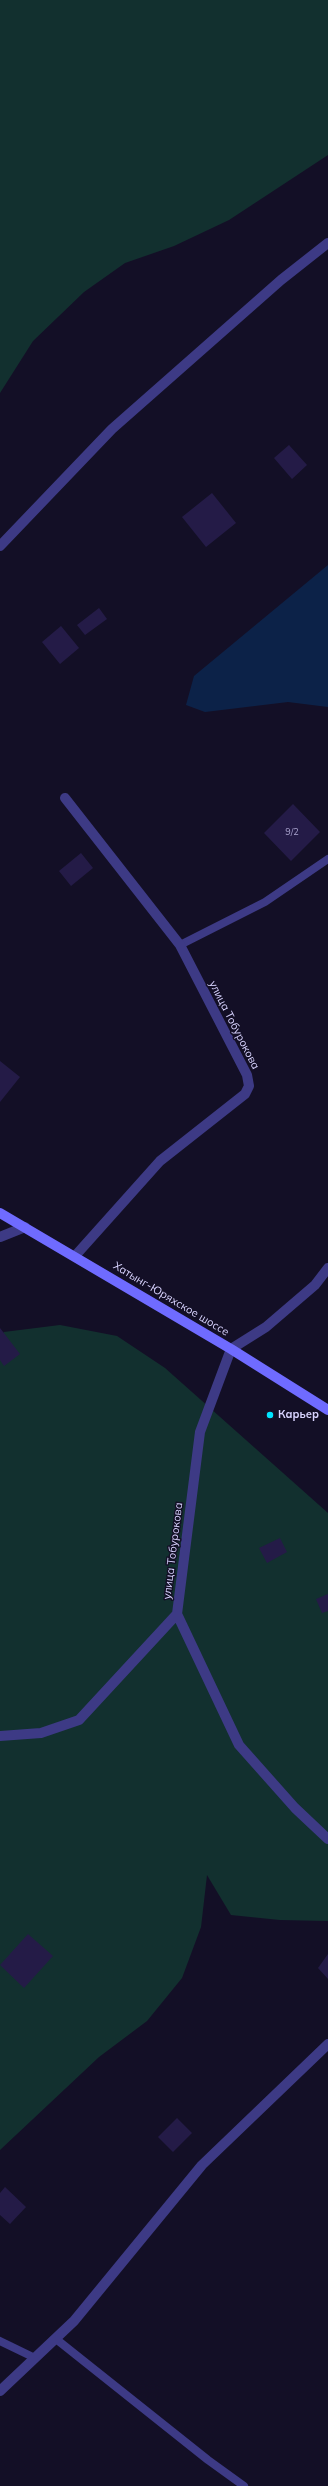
<!DOCTYPE html>
<html>
<head>
<meta charset="utf-8">
<style>
  body { margin:0 }
  canvas { display:block; background:#130f26 }
</style>
</head>
<body>
<canvas width="328" height="2486"></canvas>
<script>
const ctx = document.querySelector('canvas').getContext('2d');
ctx.lineJoin = 'round';
function paint(path, color) { ctx.fillStyle = color; ctx.fill(path, 'evenodd'); }
function strokePath(path, color, width, dash) { ctx.strokeStyle = color; ctx.lineWidth = width; ctx.lineCap = dash ? 'butt' : 'round'; ctx.setLineDash(dash || []); ctx.stroke(path); }
function drawText(font, color, halo, rows, align = 'center') {
  ctx.font = font + ' Mulish,sans-serif'; ctx.lineWidth = 3; ctx.setLineDash([]); ctx.textBaseline = 'middle'; ctx.strokeStyle = halo; ctx.fillStyle = color; for (const [text, x, y, turn = 0] of rows) {
    ctx.save(); ctx.translate(x, y); ctx.rotate((+turn || 0) * Math.PI / 180); ctx.textAlign = isNaN(turn) ? turn : align; if (halo) ctx.strokeText(text, 0, 0); ctx.fillText(text, 0, 0); ctx.restore();
  }
}
paint(new Path2D(`
  M0,0H328V155L229,220L174,246L125,263L84,292L33,341L0,393Z
  M60,1325L117,1336L165,1368L328,1513V1921L280,1920L231,1915L207,1875L201,1927L182,1978L147,2021L99,2057L0,2150V1336L4,1332Z`), '#12302f');
paint(new Path2D(`
  M328,565V707L288,702L205,712L186,705L194,676Z`), '#0c2248');
paint(new Path2D(`
  M289,445L307,465L292,479L274,458Z
  M212,493L236,523L206,547L182,517Z
  M99,608L107,619L85,635L77,625Z
  M61,626L79,648L60,664L42,642Z
  M293,804L320,832L291,861L264,833Z
  M81,853L93,868L71,886L59,871Z
  M0,1061L20,1077L0,1102Z
  M0,1328L20,1354L4,1366L0,1360Z
  M280,1538L287,1552L267,1563L259,1548Z
  M328,1594V1611L322,1613L316,1599Z
  M28,1934L53,1956L24,1988L0,1965Z
  M328,1954V1979L318,1968Z
  M177,2118L192,2133L173,2152L158,2137Z
  M5,2187L26,2207L10,2224L0,2215V2193Z`), '#241b47');
strokePath(new Path2D(`
  M180,945L265,902L328,859
  M56,2339L208,2460L244,2486
  M0,2341L35,2358`), '#3d3a85', 8);
strokePath(new Path2D(`
  M0,546L112,429L281,280L328,243
  M65,798L180,945L247,1075L249,1086L245,1094L160,1161L75,1256
  M0,1237L25,1227
  M328,1268L315,1285L266,1327L231,1349L200,1432L177,1614L239,1745L295,1808L328,1839
  M0,1736L41,1733L79,1720L177,1614
  M0,2391L74,2321L202,2165L328,2044`), '#3d3a85', 10);
strokePath(new Path2D(`
  M0,1213L231,1349L328,1410`), '#6f6bff', 10);
for (const [x, y, r, color] of [
  [270,1415,4,"#00e5ff"]
]) { const dot = new Path2D(); dot.arc(x, y, r, 0, 2 * Math.PI); ctx.fillStyle = color; ctx.fill(dot); strokePath(dot, '#130f26', 1.5); }
drawText('9px', '#aca6d1', null, [
  ["9/2",292,832]
]);
drawText('11px', '#d9d4ff', '#130f26', [
  ["улица Тобурокова",234,1025,63],
  ["Хатынг-Юряхское шоссе",171,1299,31],
  ["улица Тобурокова",173,1551,-83]
]);
drawText('bold 11px', '#d9d4ff', '#130f26', [
  ["Карьер",278,1415]
], 'left');
</script>
</body>
</html>
